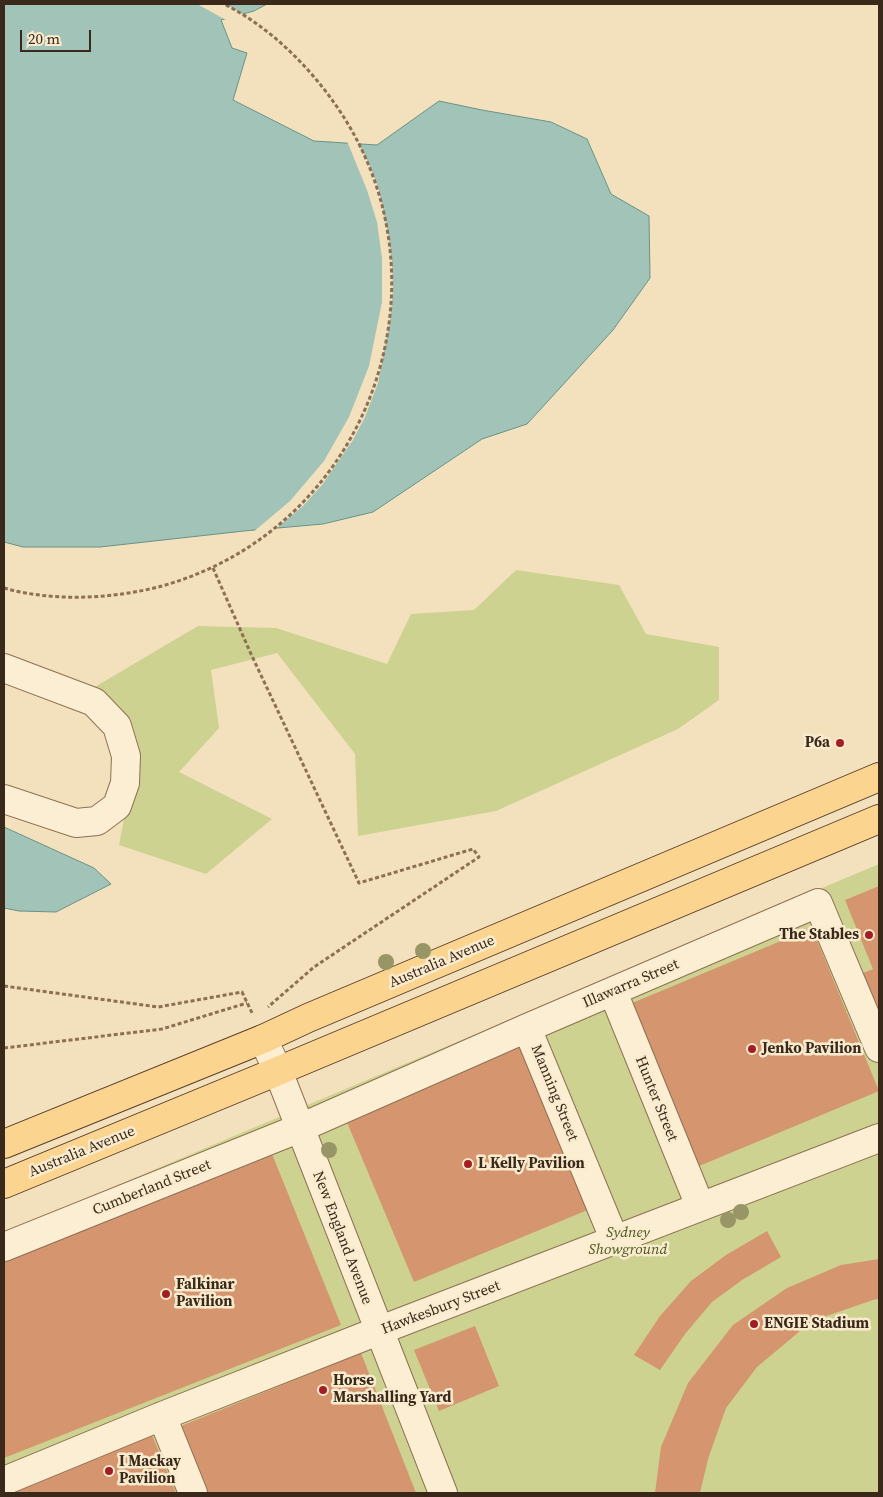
<!DOCTYPE html>
<html>
<head>
<meta charset="utf-8">
<style>
  body { margin:0 }
  #map { position:relative; width:883px; height:1497px; overflow:hidden; background:#f3e1bd; font-family:"Source Serif 4",serif }
  canvas { display:block }
  .frame { position:absolute; inset:0; border:5px solid #3a291b; pointer-events:none }
  .scale { position:absolute; left:20px; top:30px; width:71px; height:22px; box-sizing:border-box; border:2px solid #3a291b; border-top:0; padding-left:6px; font-size:15px; line-height:18px; white-space:nowrap; color:#3a291b; -webkit-text-stroke:4px #f9ebce; paint-order:stroke }
</style>
</head>
<body>
<div id="map">
<canvas width="883" height="1497"></canvas>
<div class="frame"></div>
<div class="scale">20 m</div>
</div>
<script>
const ctx = document.querySelector('canvas').getContext('2d');
ctx.lineJoin = 'round';
function paint(path, color) { ctx.fillStyle = color; ctx.fill(path, 'evenodd'); }
function strokePath(path, color, width, dash) { ctx.strokeStyle = color; ctx.lineWidth = width; ctx.lineCap = dash ? 'butt' : 'round'; ctx.setLineDash(dash || []); ctx.stroke(path); }
function drawText(font, color, halo, rows, align = 'center') {
  ctx.font = font + ' "Source Serif 4",serif'; ctx.lineWidth = 5; ctx.setLineDash([]); ctx.textBaseline = 'middle'; ctx.strokeStyle = halo; ctx.fillStyle = color; for (const [text, x, y, turn = 0] of rows) {
    ctx.save(); ctx.translate(x, y); ctx.rotate((+turn || 0) * Math.PI / 180); ctx.textAlign = isNaN(turn) ? turn : align; if (halo) ctx.strokeText(text, 0, 0); ctx.fillText(text, 0, 0); ctx.restore();
  }
}
paint(new Path2D(`
  M516,570L619,585L646,634L719,647V700L678,729L496,811L358,836L355,754L277,653L211,670L219,728L179,772L272,819L206,874L119,845L138,747L93,688L198,626L276,628L387,664L411,614L474,610Z
  M879,864V1493H4V1233Z`), '#cdd290');
const water = new Path2D(`
  M4,4H267L254,11L221,20L232,48L247,53L233,100L314,141L377,145L439,101L482,110L551,122L587,139L611,194L649,216L650,278L613,330L527,424L482,439L373,512L323,524L244,531L100,547H23L4,542Z
  M4,827L94,868L111,884L56,912L19,911L4,908Z`);
paint(water, '#a2c3b8');
strokePath(water, '#689286', 1);
paint(new Path2D(`
  M197,4H225L246,16L228,21Z
  M347,141H357L369,164L378,187L388,233L392,263L393,291L390,321L378,383L365,417L353,440L322,485L303,506L273,531L252,533L290,501L324,461L349,417L369,366L382,302V258L377,222L367,190Z`), '#f3e1bd');
paint(new Path2D(`
  M879,886V1025L858,975L873,969L845,900Z
  M812,928L879,1091L692,1169L625,1006Z
  M523,1046L590,1209L414,1282L346,1120Z
  M272,1154L341,1325L4,1458V1262Z
  M767,1231L781,1257L742,1280L712,1302L685,1334L660,1370L634,1355L660,1316L691,1281L726,1255Z
  M879,1259V1299L873,1300L812,1321L757,1367L726,1408L708,1459L700,1493H655L661,1447L688,1383L733,1325L787,1288L841,1265Z
  M475,1326L499,1386L439,1411L414,1350Z
  M361,1353L416,1493H208L181,1426Z
  M152,1435L176,1493H4L107,1453Z`), '#d5956f');
const minor = new Path2D(`
  M4,668L94,702L117,726L126,756L125,783L117,806L97,821L76,823L4,799
  M613,992L700,1206
  M527,1028L615,1241
  M263,1039L278,1071L443,1493
  M4,1247L300,1128L527,1028L818,903L879,1048
  M162,1416L193,1493
  M4,1481L162,1416L378,1331L879,1138`);
const major = new Path2D(`
  M4,1144L263,1039L308,1018L879,777
  M4,1184L278,1071L879,819`);
strokePath(minor, '#8d7054', 30);
strokePath(major, '#5a3e29', 30);
strokePath(new Path2D(`
  M213,568L251,654L359,883L473,849L479,857L314,967L268,1007
  M4,588C53,602 113,599 162,586C370,528 459,280 335,104C307,64 268,26 224,4
  M4,986L158,1007L242,992L253,1015
  M4,1048L162,1029L247,1003`), '#8d7054', 3, [4, 2.5]);
strokePath(minor, '#fceed2', 28);
strokePath(major, '#fbd590', 28);
ctx.fillStyle = '#989666';
for (const [x, y] of [
  [423,951],
  [386,962],
  [329,1150],
  [741,1212],
  [728,1220]
]) { ctx.beginPath(); ctx.arc(x, y, 8, 0, 2 * Math.PI); ctx.fill(); }
for (const [x, y, r, color] of [
  [840,743,5,"#a21e24"],
  [869,935,5,"#a21e24"],
  [752,1049,5,"#a21e24"],
  [468,1164,5,"#a21e24"],
  [166,1294,5,"#a21e24"],
  [754,1324,5,"#a21e24"],
  [323,1390,5,"#a21e24"],
  [109,1471,5,"#a21e24"]
]) { const dot = new Path2D(); dot.arc(x, y, r, 0, 2 * Math.PI); ctx.fillStyle = color; ctx.fill(dot); strokePath(dot, '#f9ebce', 2); }
drawText('bold 15px', '#3a291b', '#f9ebce', [
  ["P6a",830,743,"right"],
  ["The Stables",859,935,"right"],
  ["Jenko Pavilion",762,1049],
  ["L Kelly Pavilion",478,1164],
  ["Falkinar",176,1285],
  ["Pavilion",176,1302],
  ["ENGIE Stadium",764,1324],
  ["Horse",333,1381],
  ["Marshalling Yard",333,1398],
  ["I Mackay",119,1462],
  ["Pavilion",119,1479]
], 'left');
drawText('15px', '#3a291b', '#f9ebce', [
  ["Australia Avenue",442,962,-23],
  ["Illawarra Street",631,984,-23],
  ["Manning Street",554,1093,68],
  ["Hunter Street",656,1099,68],
  ["Australia Avenue",82,1152,-22],
  ["Cumberland Street",152,1188,-22],
  ["New England Avenue",342,1238,69],
  ["Hawkesbury Street",441,1308,-21]
]);
drawText('italic 15px', '#4d591f', '#f9ebce', [
  ["Sydney",628,1233],
  ["Showground",628,1250]
]);
</script>
</body>
</html>
